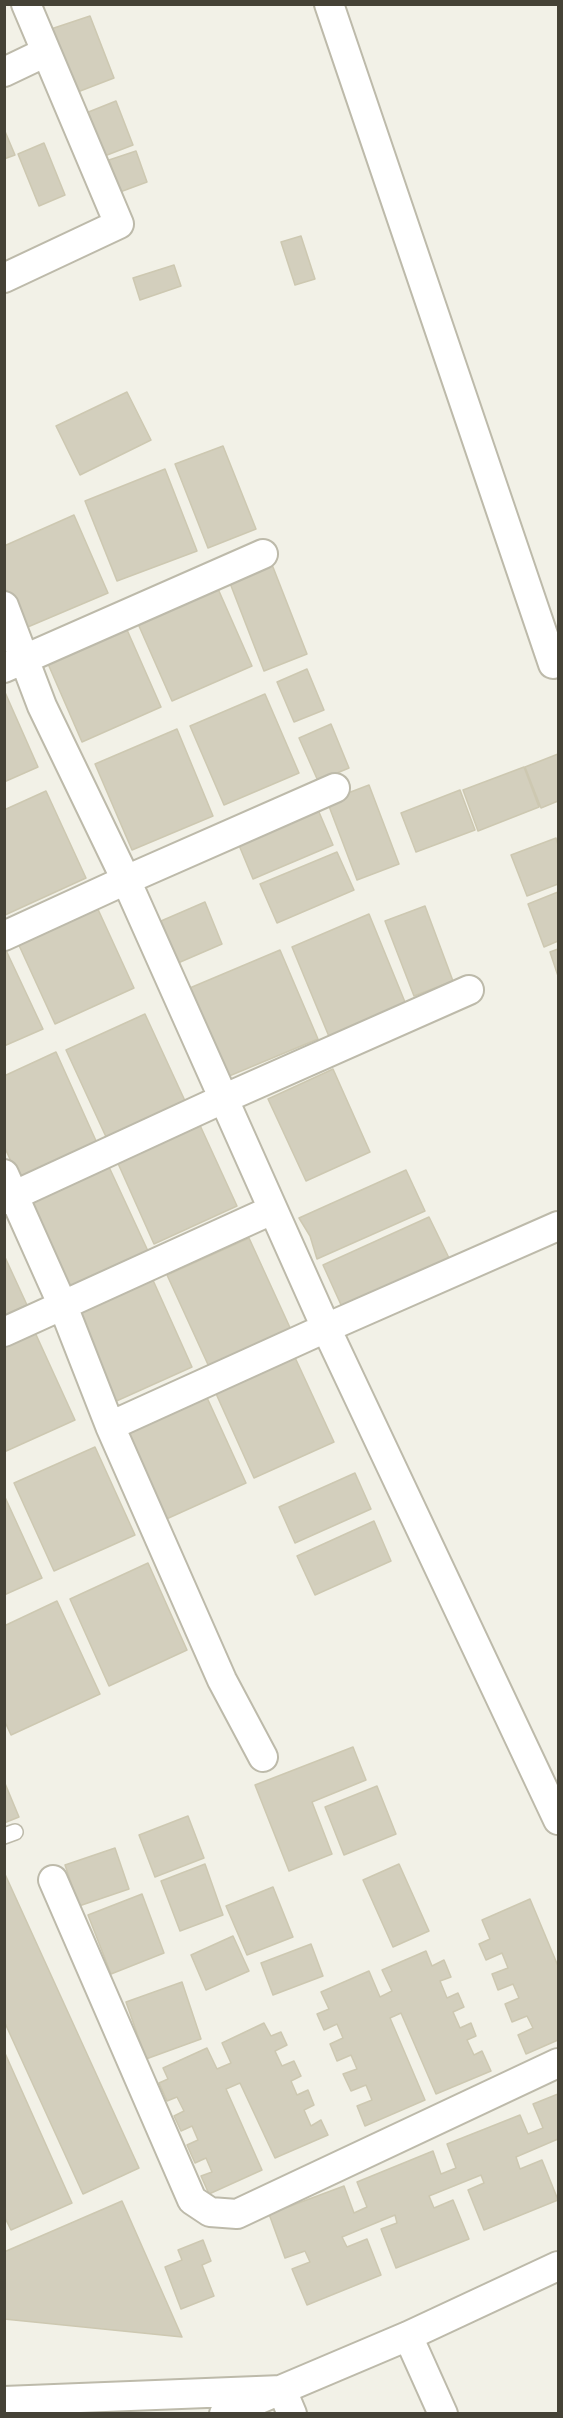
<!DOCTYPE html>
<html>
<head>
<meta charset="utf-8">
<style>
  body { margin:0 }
  #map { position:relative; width:563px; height:2418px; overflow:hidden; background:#f2f1e7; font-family:"IBM Plex Sans",sans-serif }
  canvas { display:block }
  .frame { position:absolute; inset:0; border:6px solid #454236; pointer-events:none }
</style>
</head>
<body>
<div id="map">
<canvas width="563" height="2418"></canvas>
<div class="frame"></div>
</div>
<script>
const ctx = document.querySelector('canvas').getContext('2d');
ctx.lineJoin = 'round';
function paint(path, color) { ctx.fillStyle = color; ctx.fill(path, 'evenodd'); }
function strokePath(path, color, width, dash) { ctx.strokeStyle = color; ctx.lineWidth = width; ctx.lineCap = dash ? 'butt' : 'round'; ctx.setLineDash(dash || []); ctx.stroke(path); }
const building = new Path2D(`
  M90,16L114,78L75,93L51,29Z
  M116,101L133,145L102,157L86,113Z
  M4,129L15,155L4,159Z
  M44,143L65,195L39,206L18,154Z
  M136,151L147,182L120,192L109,160Z
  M301,236L315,279L295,285L281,242Z
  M174,265L181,286L140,300L133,278Z
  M127,392L151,440L80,475L56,426Z
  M223,446L256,529L208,548L175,464Z
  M165,469L197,551L117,581L85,501Z
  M74,515L108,593L23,629L4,586V546Z
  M271,562L307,654L264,671L228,578Z
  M215,582L252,666L172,701L135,617Z
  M124,623L161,707L82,742L45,657Z
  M307,669L324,710L294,722L277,682Z
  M4,690L38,767L4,782Z
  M265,694L299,773L224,805L190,726Z
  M331,724L349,768L318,781L299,738Z
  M177,729L213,816L132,850L95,764Z
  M558,754V801L541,808L525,767Z
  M524,767L539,807L478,831L463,790Z
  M369,785L399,864L357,880L327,801Z
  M460,790L475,830L416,852L401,813Z
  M46,791L86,878L5,915L4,810Z
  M316,805L333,845L253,879L236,838Z
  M556,838L558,845V884L527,896L511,855Z
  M337,852L354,890L277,923L260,884Z
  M558,892V941L544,947L528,904Z
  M205,902L222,944L178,963L161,921Z
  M96,905L134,988L55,1024L17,941Z
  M425,906L453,981L414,996L385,921Z
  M369,914L407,1007L330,1039L292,947Z
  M4,946L43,1029L4,1046Z
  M558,949V976L550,952Z
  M280,950L318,1039L222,1079L185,990Z
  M145,1014L186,1103L107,1139L66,1050Z
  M56,1052L97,1143L19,1179L4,1146V1076Z
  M333,1069L370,1152L306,1181L268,1099Z
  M198,1121L237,1206L154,1244L116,1159Z
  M109,1167L148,1251L65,1289L27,1204Z
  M406,1170L425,1211L317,1259L310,1236L299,1218Z
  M429,1217L449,1258L342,1307L323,1265Z
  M249,1238L292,1332L210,1369L167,1275Z
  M4,1255L27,1305L4,1315Z
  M152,1278L192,1367L112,1403L72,1315Z
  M33,1328L75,1420L4,1452V1341Z
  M292,1351L334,1442L254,1478L213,1387Z
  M204,1391L246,1483L162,1521L120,1430Z
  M95,1447L135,1535L54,1571L14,1483Z
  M355,1473L371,1509L295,1543L279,1507Z
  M4,1495L42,1578L4,1595Z
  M374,1521L391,1561L315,1595L297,1556Z
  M148,1563L187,1650L109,1686L70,1599Z
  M57,1601L100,1694L11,1735L4,1720V1626Z
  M353,1747L366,1780L312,1802L332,1854L289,1871L255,1785Z
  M4,1781L19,1817L4,1823Z
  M377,1786L396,1834L344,1855L325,1807Z
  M188,1816L204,1858L155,1877L139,1835Z
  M115,1848L129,1889L79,1906L65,1865Z
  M205,1864L223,1915L180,1931L161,1881Z
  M399,1864L429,1931L393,1947L363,1880Z
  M4,1872L139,2168L83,2194L4,2021Z
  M273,1887L293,1937L247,1955L226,1906Z
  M142,1894L164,1953L111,1974L88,1915Z
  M530,1899L558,1966V2040L526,2054L518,2035L533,2028L527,2016L512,2022L505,2004L519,1998L513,1984L498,1990L492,1974L508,1968L502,1953L486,1960L479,1944L490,1939L482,1920Z
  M233,1936L249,1971L206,1990L191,1955Z
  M311,1944L323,1976L273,1995L261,1963Z
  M426,1951L432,1966L444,1960L451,1977L440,1981L447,1998L458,1993L464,2007L453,2012L460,2028L471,2023L476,2036L467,2040L474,2055L482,2051L491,2071L436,2094L401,2013L390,2018L425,2100L365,2126L357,2106L372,2100L366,2085L351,2091L343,2074L357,2069L351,2055L337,2061L330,2044L343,2038L337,2024L324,2030L317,2014L329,2009L321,1992L369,1971L380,1997L392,1991L382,1970Z
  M182,1982L201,2039L146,2059L126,2002Z
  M264,2023L271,2036L281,2032L287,2045L275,2051L282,2066L294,2061L301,2076L291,2081L297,2095L308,2090L314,2105L304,2110L311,2126L321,2120L328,2135L275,2158L240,2083L226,2089L262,2170L209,2194L201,2176L212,2172L206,2158L195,2163L187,2145L198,2140L192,2126L181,2131L174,2116L184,2111L177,2097L167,2101L159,2083L168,2079L163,2068L207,2048L217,2069L231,2063L222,2043Z
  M4,2051L72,2203L11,2230L4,2216Z
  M558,2094V2139L516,2157L520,2169L542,2160L558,2200L484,2230L468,2190L484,2183L481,2175L429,2196L434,2208L453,2200L469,2239L396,2268L381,2229L397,2223L395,2215L342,2237L347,2247L367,2239L381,2275L307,2305L292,2269L310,2262L305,2251L285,2258L269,2214L344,2186L354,2213L367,2207L357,2182L433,2151L441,2174L456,2168L447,2144L520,2115L528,2134L543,2128L533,2104Z
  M122,2201L182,2337L4,2319V2252Z
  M203,2240L211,2261L202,2265L214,2296L181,2309L165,2267L182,2260L178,2250Z`);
paint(building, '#d3cfbd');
strokePath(building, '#cdc8b1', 1.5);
const service = new Path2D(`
  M4,1836L15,1832`);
const minor = new Path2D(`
  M329,4L553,664L558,662
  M4,72L46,52
  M4,278L119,224L26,4
  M4,606L42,706L126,880L326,1328L558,1820
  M4,668L263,554
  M4,936L126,880L335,788
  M4,1174L63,1306L110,1426
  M4,1200L223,1099L469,990
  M4,1332L272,1210
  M263,1757L222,1680L110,1426L326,1328L558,1226
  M53,1880L192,2200L210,2212L237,2214L558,2063
  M408,2336L443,2414
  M4,2401L282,2390L292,2414
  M224,2414L408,2336L558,2266`);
strokePath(service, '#bdbaaa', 18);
strokePath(minor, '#bdbaaa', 32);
strokePath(service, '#fff', 15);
strokePath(minor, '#fff', 28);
</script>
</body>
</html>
